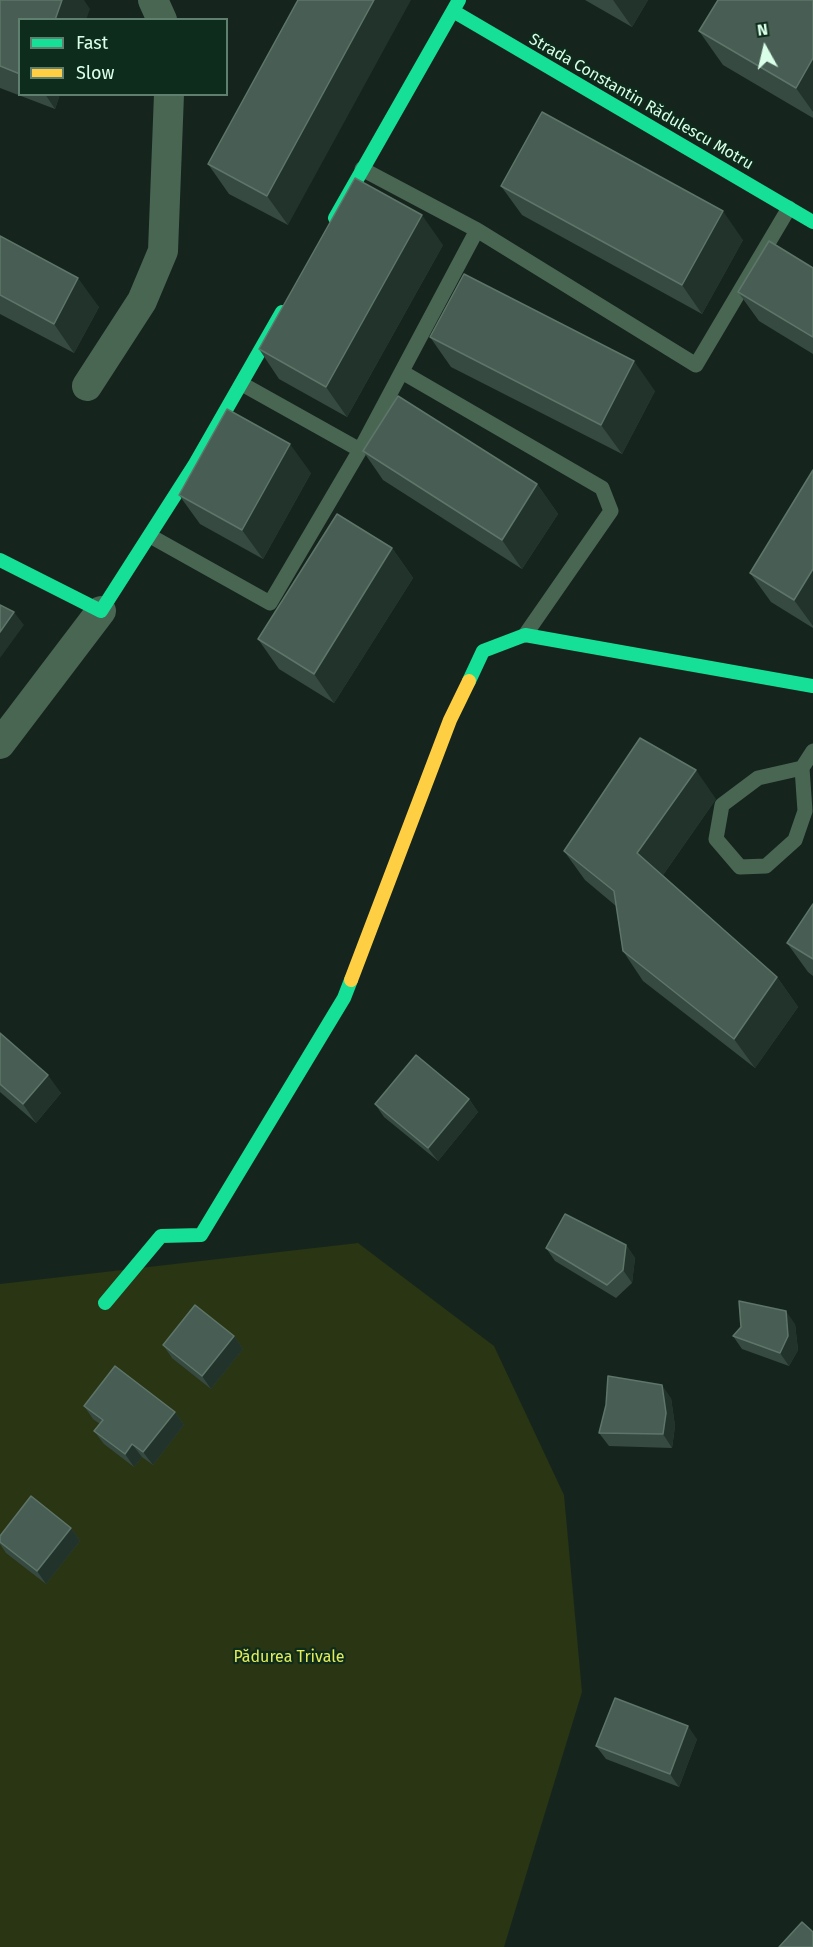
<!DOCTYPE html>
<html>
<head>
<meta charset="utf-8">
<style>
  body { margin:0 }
  #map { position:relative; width:813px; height:1947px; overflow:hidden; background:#15251d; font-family:"Fira Sans",sans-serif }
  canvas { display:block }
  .legend { position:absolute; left:18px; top:18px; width:210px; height:78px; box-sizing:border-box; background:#0e2c1c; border:2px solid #5f806e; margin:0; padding:8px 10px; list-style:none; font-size:18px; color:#d9ffe9 }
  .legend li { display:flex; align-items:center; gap:12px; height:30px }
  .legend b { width:30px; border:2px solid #5f806e }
  .north { position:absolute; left:735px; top:18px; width:60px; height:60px; -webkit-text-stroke:4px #0e2c1c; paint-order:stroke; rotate:352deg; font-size:16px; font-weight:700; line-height:24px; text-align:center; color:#d9ffe9 }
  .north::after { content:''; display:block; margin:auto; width:21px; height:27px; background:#d9ffe9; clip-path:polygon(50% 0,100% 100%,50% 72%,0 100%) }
</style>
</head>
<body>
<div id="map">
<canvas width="813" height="1947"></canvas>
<ul class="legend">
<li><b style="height:8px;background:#16e098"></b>Fast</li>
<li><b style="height:8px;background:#ffcf43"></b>Slow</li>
</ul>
<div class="north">N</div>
</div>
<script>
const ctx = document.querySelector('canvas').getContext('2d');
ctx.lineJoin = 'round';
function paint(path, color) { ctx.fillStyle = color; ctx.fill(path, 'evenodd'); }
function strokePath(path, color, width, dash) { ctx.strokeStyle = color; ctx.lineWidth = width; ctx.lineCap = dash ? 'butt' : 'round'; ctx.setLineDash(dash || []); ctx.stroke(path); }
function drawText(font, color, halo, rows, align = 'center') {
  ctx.font = font + ' "Fira Sans",sans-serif'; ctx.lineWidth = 4.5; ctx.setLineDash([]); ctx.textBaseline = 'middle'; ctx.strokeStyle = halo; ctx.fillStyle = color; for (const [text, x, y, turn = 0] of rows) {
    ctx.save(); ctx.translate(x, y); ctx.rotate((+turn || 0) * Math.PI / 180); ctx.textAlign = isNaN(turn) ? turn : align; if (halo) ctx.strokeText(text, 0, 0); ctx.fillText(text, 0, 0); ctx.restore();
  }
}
paint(new Path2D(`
  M358,1243L494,1346L564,1495L582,1692L504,1947H0V1284Z`), '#293513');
strokePath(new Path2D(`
  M477,230L696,365L789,208
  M402,372L602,488L611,511L525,635
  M242,384L360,450
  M152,537L270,603L360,450L477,230L362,169
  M802,768L758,778L722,805L716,839L740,867L766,866L795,840L805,811L802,768L813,751`), '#496653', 15);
strokePath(new Path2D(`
  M153,0L162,20
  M87,386L142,301L163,251L169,94
  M0,744L101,611`), '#496653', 30);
strokePath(new Path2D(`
  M453,11L813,222
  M335,218L459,0
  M0,560L101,611L195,464L282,312
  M469,681L483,651L525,635L813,686
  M105,1303L161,1236L201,1235L344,998L351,980`), '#16e098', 14);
strokePath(new Path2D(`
  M351,980L450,720L469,681`), '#ffcf43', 14);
paint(new Path2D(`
  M0,0L90,9L20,20V94H60L55,109L0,88Z
  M298,0L288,225L229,194L208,164Z
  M585,0H648L632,27Z
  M813,0V118L723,65L699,31Z
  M501,186L743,240L702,314L522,215Z
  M0,236L99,307L74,353L0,314Z
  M443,245L347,417L279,379L259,349Z
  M813,268V354L759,321L738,292Z
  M430,337L655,391L622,454L451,367Z
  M363,451L537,484L558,514L522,569L383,480Z
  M813,470V628L771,602L750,573Z
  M311,473L263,559L200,524L179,495Z
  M392,548L413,578L334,703L279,669L258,639Z
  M716,799L663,875L777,977L798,1007L755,1068L643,981L623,951L616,906L585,880L564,851Z
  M813,904V976L808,972L787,943Z
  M0,1033L61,1093L36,1123L0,1092Z
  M469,1099L478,1112L438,1161L384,1117L375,1104Z
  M626,1245L635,1258L632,1283L616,1298L555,1261L546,1248Z
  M795,1324L798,1350L789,1366L742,1349L733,1336Z
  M234,1336L243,1349L211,1389L172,1358L163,1345Z
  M671,1398L675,1426L672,1448L609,1446L599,1433Z
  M84,1406L175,1412L184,1425L153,1465L142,1457L134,1467L104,1444L94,1431L100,1424L93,1419Z
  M71,1528L80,1541L46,1584L6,1553L0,1544V1536Z
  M697,1739L679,1787L606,1759L596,1746Z`), '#364a41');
paint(new Path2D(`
  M62,0H84L90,9L86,20H55Z
  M374,0H411L288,225L267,196Z
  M613,0H648L632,27Z
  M813,58V112L796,88Z
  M45,94H60L55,109Z
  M723,211L743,240L702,314L682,285Z
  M422,215L443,245L347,417L326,387Z
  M78,278L99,307L74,353L54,324Z
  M634,361L655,391L622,454L601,425Z
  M290,444L311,473L263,559L242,530Z
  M537,484L558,514L522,569L502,540Z
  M392,548L413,578L334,703L314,674Z
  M813,569V626L794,600Z
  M14,612L24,625L0,658V632Z
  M696,770L716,799L658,882L637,853Z
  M777,977L798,1007L755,1068L734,1039Z
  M48,1075L61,1093L36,1123L23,1104Z
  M469,1099L478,1112L438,1161L428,1148Z
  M626,1245L635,1258L632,1283L623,1270Z
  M786,1311L795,1324L798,1350L789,1366L780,1353Z
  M234,1336L243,1349L211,1389L202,1376Z
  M662,1385L671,1398L675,1426L672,1448L663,1434Z
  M175,1412L184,1425L153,1465L143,1452Z
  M132,1444L142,1457L134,1467L125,1454Z
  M71,1528L80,1541L46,1584L37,1571Z
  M688,1726L697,1739L679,1787L670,1774Z`), '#22332b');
const building = new Path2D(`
  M0,0H62L55,20H20V74L0,66Z
  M298,0H374L267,196L208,164Z
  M718,0H813V58L796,88L699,31Z
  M542,112L723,211L682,285L501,186Z
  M355,178L422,215L326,387L259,349Z
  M0,236L78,278L54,324L0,295Z
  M769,241L813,268V337L738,292Z
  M464,274L634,361L601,425L430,337Z
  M398,396L537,484L502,540L363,451Z
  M227,409L290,444L242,530L179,495Z
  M813,470V569L794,600L750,573Z
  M337,514L392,548L314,674L258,639Z
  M0,605L14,612L0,632Z
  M640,738L696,770L637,853L777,977L734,1039L623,951L614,891L564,851Z
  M813,904V959L787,943Z
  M0,1033L48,1075L23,1104L0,1084Z
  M416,1055L469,1099L428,1148L375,1104Z
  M565,1214L626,1245L623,1270L607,1285L546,1248Z
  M739,1301L786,1311L788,1336L780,1353L733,1336L741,1327Z
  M195,1305L234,1336L202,1376L163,1345Z
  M115,1366L175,1412L143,1452L132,1444L125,1454L94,1431L103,1420L84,1406Z
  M608,1376L662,1385L666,1413L663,1434L599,1433L606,1405Z
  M31,1496L71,1528L37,1571L0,1542V1536Z
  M615,1698L688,1726L670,1774L596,1746Z
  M802,1922L813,1932V1947H779Z`);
paint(building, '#485d53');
strokePath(building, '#5e766a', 1.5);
drawText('16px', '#d9ffe9', '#0e2c1c', [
  ["Strada Constantin Rădulescu Motru",641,102,30]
]);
drawText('16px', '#e4ec58', '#0e2c1c', [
  ["Pădurea Trivale",289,1658]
]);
</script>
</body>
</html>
